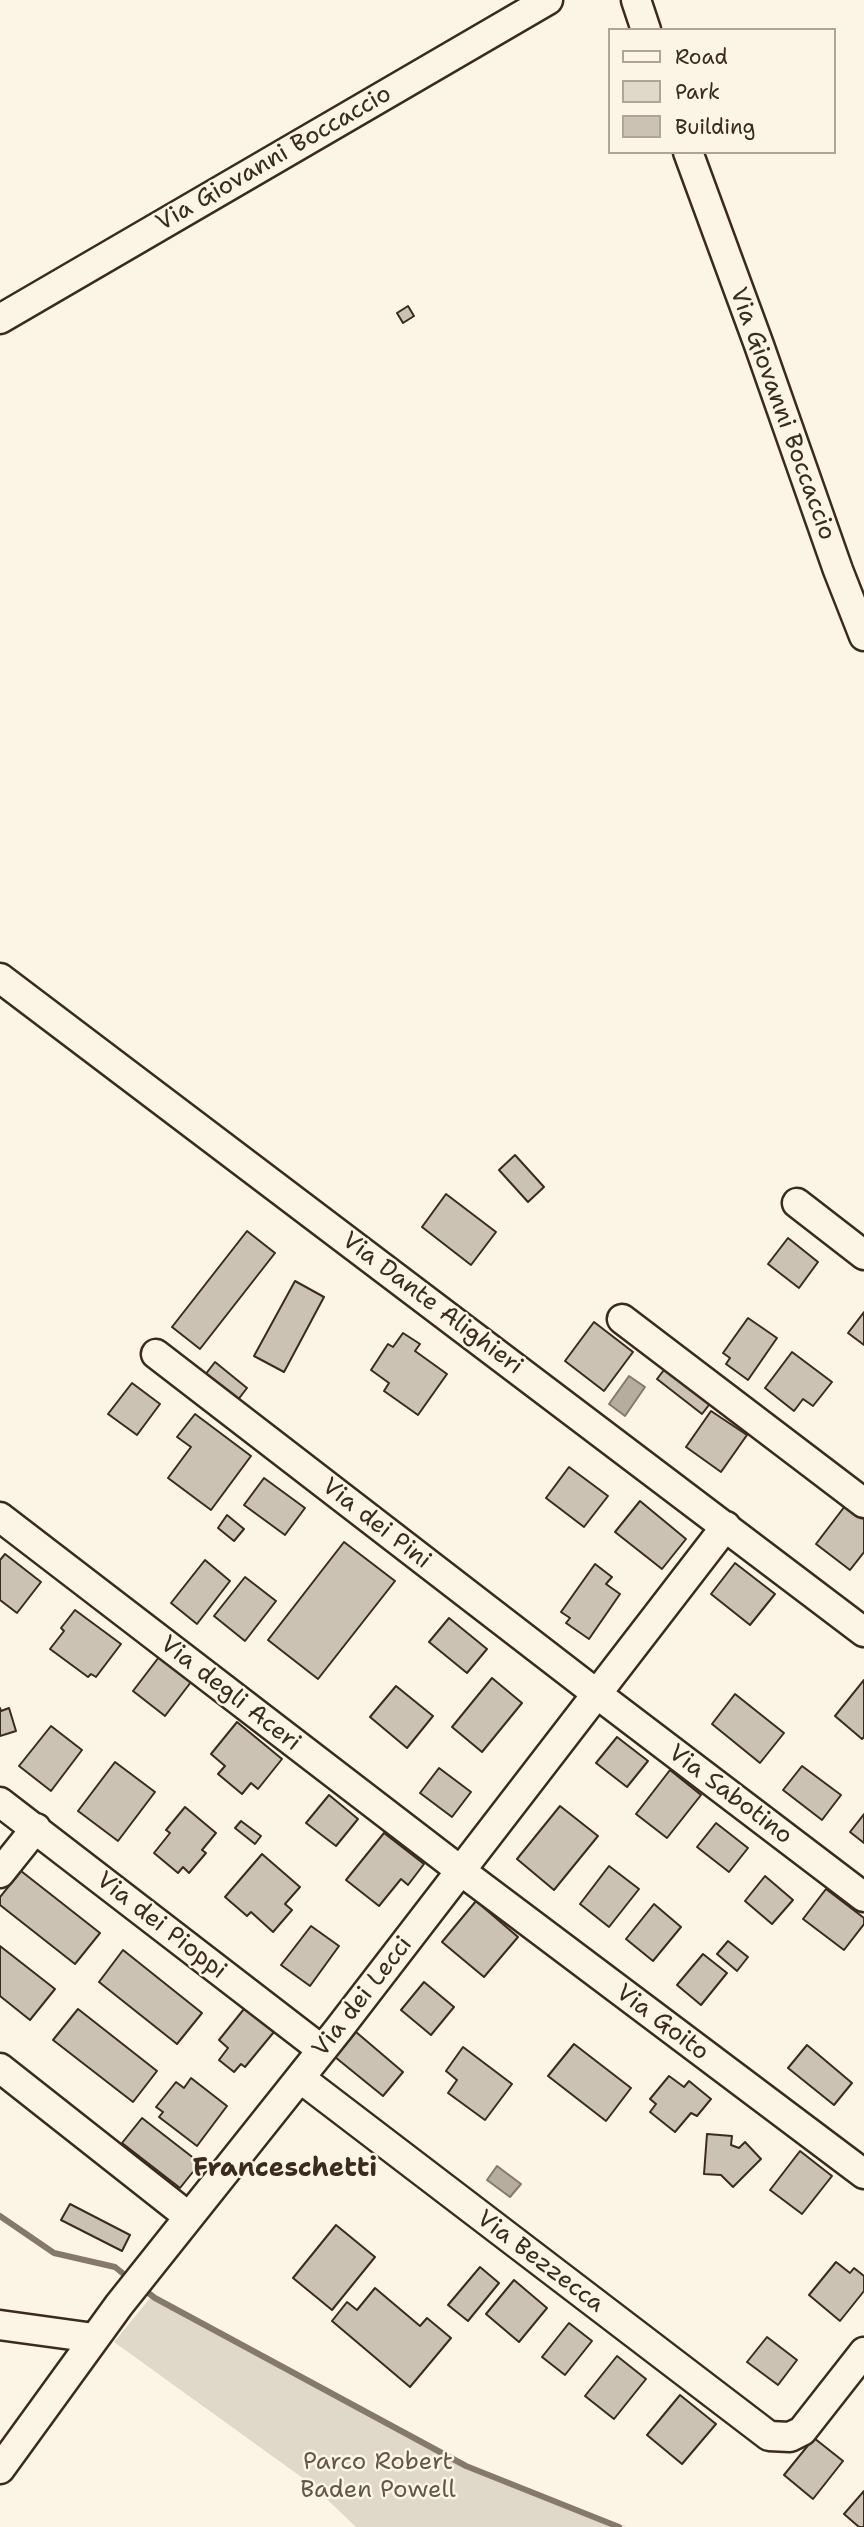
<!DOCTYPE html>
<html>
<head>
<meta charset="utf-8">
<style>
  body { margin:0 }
  #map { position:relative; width:864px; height:2527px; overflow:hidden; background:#fcf5e5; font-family:"Shantell Sans",sans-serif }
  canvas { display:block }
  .legend { position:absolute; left:608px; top:28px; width:228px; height:126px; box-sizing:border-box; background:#fcf5e5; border:2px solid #afa495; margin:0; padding:9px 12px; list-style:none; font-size:21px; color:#3b2a1e }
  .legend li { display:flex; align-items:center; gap:14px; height:35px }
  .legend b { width:35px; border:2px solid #afa495 }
</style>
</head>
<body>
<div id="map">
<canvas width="864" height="2527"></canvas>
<ul class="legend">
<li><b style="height:9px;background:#fcf5e5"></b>Road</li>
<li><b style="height:19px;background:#e0d8c8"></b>Park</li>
<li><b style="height:19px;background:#ccc2b3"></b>Building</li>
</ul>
</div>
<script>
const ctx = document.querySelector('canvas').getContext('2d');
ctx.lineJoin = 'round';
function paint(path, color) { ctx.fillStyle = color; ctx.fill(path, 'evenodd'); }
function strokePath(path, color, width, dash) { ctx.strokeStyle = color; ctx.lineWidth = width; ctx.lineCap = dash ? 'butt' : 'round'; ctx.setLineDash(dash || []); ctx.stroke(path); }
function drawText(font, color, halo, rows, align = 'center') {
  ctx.font = font + ' "Shantell Sans",sans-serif'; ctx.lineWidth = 5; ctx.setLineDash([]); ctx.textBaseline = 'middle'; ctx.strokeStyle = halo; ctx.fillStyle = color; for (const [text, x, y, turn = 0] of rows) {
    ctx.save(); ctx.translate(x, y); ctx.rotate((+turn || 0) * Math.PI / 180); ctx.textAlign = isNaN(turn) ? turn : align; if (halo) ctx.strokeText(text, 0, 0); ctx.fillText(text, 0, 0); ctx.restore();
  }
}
paint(new Path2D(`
  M152,2296L466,2466L627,2527H356L311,2484L114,2342Z`), '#e0d8c8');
const water = new Path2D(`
  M629,1376L645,1387L625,1416L609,1404Z
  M497,2166L521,2184L510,2197L487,2180Z`);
paint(water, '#b7ad9e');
strokePath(water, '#85796b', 2);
strokePath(new Path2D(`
  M0,2216L54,2253L115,2267L131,2280
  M143,2289L155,2298L466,2466L619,2527`), '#85796b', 6);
const building = new Path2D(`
  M408,306L414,316L403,323L397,313Z
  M515,1155L544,1187L528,1202L499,1170Z
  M446,1194L496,1232L471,1265L422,1227Z
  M247,1231L275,1253L200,1349L172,1327Z
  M788,1238L818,1262L799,1288L768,1264Z
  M295,1281L324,1297L284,1372L254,1356Z
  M864,1312V1345L848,1333Z
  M748,1318L777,1338L748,1380L726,1364L730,1358L723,1353Z
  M594,1322L633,1352L604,1391L565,1361Z
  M403,1333L420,1344L415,1351L447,1374L418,1415L384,1391L389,1383L371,1370L388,1344L393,1347Z
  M792,1352L832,1382L813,1406L803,1399L794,1411L765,1388Z
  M215,1362L247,1388L237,1401L205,1375Z
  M667,1366L712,1401L702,1414L657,1379Z
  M132,1383L160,1404L137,1435L108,1414Z
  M711,1411L747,1435L721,1472L686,1447Z
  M195,1414L251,1456L211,1510L168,1478L191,1447L177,1437Z
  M569,1467L608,1496L584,1527L546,1498Z
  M264,1478L305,1508L285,1535L244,1505Z
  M640,1501L686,1539L662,1569L615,1532Z
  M848,1502L864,1514V1552L850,1570L816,1544Z
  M227,1515L244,1529L234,1541L218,1528Z
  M344,1542L395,1581L318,1679L268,1640Z
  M5,1554L41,1582L17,1613L0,1600V1560Z
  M205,1560L230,1581L197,1624L171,1603Z
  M735,1563L775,1594L750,1625L711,1594Z
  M595,1564L612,1577L606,1584L620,1594L589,1639L566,1623L570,1618L561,1612Z
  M245,1577L276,1601L245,1641L214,1616Z
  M75,1610L121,1644L96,1677L91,1674L88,1677L50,1649L64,1631L61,1628Z
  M449,1618L487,1649L467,1673L429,1642Z
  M159,1657L191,1682L165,1716L133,1691Z
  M492,1678L522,1703L482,1752L452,1727Z
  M864,1680V1737L862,1739L835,1716Z
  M396,1686L433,1716L407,1748L370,1717Z
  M735,1694L784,1733L760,1763L712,1724Z
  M0,1708L1,1711L9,1708L16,1731L0,1736Z
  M237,1722L282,1759L258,1789L251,1783L242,1794L218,1774L225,1766L211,1754Z
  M51,1726L82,1750L51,1791L19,1766Z
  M617,1737L648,1761L627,1787L596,1763Z
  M115,1762L155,1792L118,1841L78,1811Z
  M802,1766L841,1795L822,1820L783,1790Z
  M439,1768L471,1792L452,1817L420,1793Z
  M670,1770L701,1795L667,1838L636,1814Z
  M329,1795L358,1819L336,1846L306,1823Z
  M560,1806L598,1836L554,1890L517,1859Z
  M185,1807L216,1833L202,1850L206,1853L189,1873L183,1867L178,1873L154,1853L170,1833L166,1830Z
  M864,1814V1843L850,1832Z
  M241,1821L261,1836L255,1844L235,1828Z
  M716,1823L748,1848L729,1872L697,1847Z
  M384,1833L424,1864L408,1885L401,1879L379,1906L346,1880Z
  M262,1854L300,1887L285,1904L292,1910L273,1932L251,1912L247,1916L225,1897Z
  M609,1866L639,1889L609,1927L580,1904Z
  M21,1871L100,1933L75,1964L0,1905V1897Z
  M765,1876L793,1900L772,1924L745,1901Z
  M826,1889L864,1918V1924L844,1950L803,1919Z
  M476,1901L518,1937L484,1977L442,1942Z
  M654,1904L681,1927L653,1961L626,1939Z
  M311,1926L339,1946L310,1986L281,1965Z
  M728,1941L748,1957L737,1971L717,1954Z
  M0,1946L55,1989L30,2020L0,1996Z
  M123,1950L202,2013L177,2044L99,1982Z
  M703,1954L727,1973L701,2005L677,1985Z
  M424,1982L454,2007L431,2035L401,2010Z
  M248,2004L278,2027L245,2067L241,2064L234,2072L219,2060L228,2048L219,2040Z
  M78,2009L157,2071L133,2102L53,2040Z
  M356,2032L403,2072L383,2096L335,2057Z
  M574,2044L631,2088L606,2121L548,2076Z
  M807,2045L852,2083L834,2105L788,2068Z
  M463,2047L512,2084L485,2120L448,2093L457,2080L446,2071Z
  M669,2076L684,2087L689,2081L711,2099L697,2116L691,2113L675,2132L650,2112L656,2104L650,2099Z
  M191,2078L227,2106L197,2146L159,2117L163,2112L156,2107L176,2082L184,2088Z
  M142,2118L200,2163L180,2188L122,2143Z
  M707,2134L732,2136L731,2145L739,2148L745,2142L761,2159L733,2187L721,2175L704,2174Z
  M800,2151L832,2176L802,2214L770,2190Z
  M70,2204L130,2235L122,2251L61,2220Z
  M336,2225L375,2257L332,2310L293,2278Z
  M836,2262L850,2273L854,2268L864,2276V2291L840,2321L809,2295Z
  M480,2267L499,2283L468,2321L448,2305Z
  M514,2280L547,2308L519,2342L486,2314Z
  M375,2288L420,2326L427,2318L451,2338L410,2387L332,2321L347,2302L357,2310Z
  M569,2323L592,2341L565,2375L542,2357Z
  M767,2337L797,2360L778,2385L747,2362Z
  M617,2356L646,2379L614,2419L585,2396Z
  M680,2395L716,2424L682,2464L647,2435Z
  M814,2438L843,2461L813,2499L784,2475Z
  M864,2491V2527H859L844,2514Z`);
paint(building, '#ccc2b3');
strokePath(building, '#3b2a1e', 2);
const minor = new Path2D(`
  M636,0L646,30
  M688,152L759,345L838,570L864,636
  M0,319L548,0
  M0,978L864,1632
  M797,1203L864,1255
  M622,1319L864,1503
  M156,1354L597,1694L864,1897
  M0,1517L461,1871L864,2174
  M0,1802L322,2050
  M0,1873L36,1828
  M0,2068L189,2217
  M300,2078L769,2436L790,2437L802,2431L864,2352
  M0,2325L94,2338
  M0,2469L119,2305L338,2030L726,1526`);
strokePath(minor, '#3b2a1e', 33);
strokePath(minor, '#fcf5e5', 28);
drawText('24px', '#3b2a1e', '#fcf5e5', [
  ["Via Giovanni Boccaccio",274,159,-30],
  ["Via Giovanni Boccaccio",782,414,70],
  ["Via Dante Alighieri",432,1304,37],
  ["Via dei Pini",376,1524,38],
  ["Via degli Aceri",230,1694,38],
  ["Via Sabotino",730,1795,37],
  ["Via dei Pioppi",161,1926,38],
  ["Via dei Lecci",363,1997,-52],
  ["Via Goito",662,2023,37],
  ["Via Bezzecca",540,2262,37]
]);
drawText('24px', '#645648', '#fcf5e5', [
  ["Parco Robert",378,2463],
  ["Baden Powell",378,2491]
]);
drawText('bold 26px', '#3b2a1e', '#fcf5e5', [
  ["Franceschetti",285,2169]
]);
</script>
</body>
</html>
